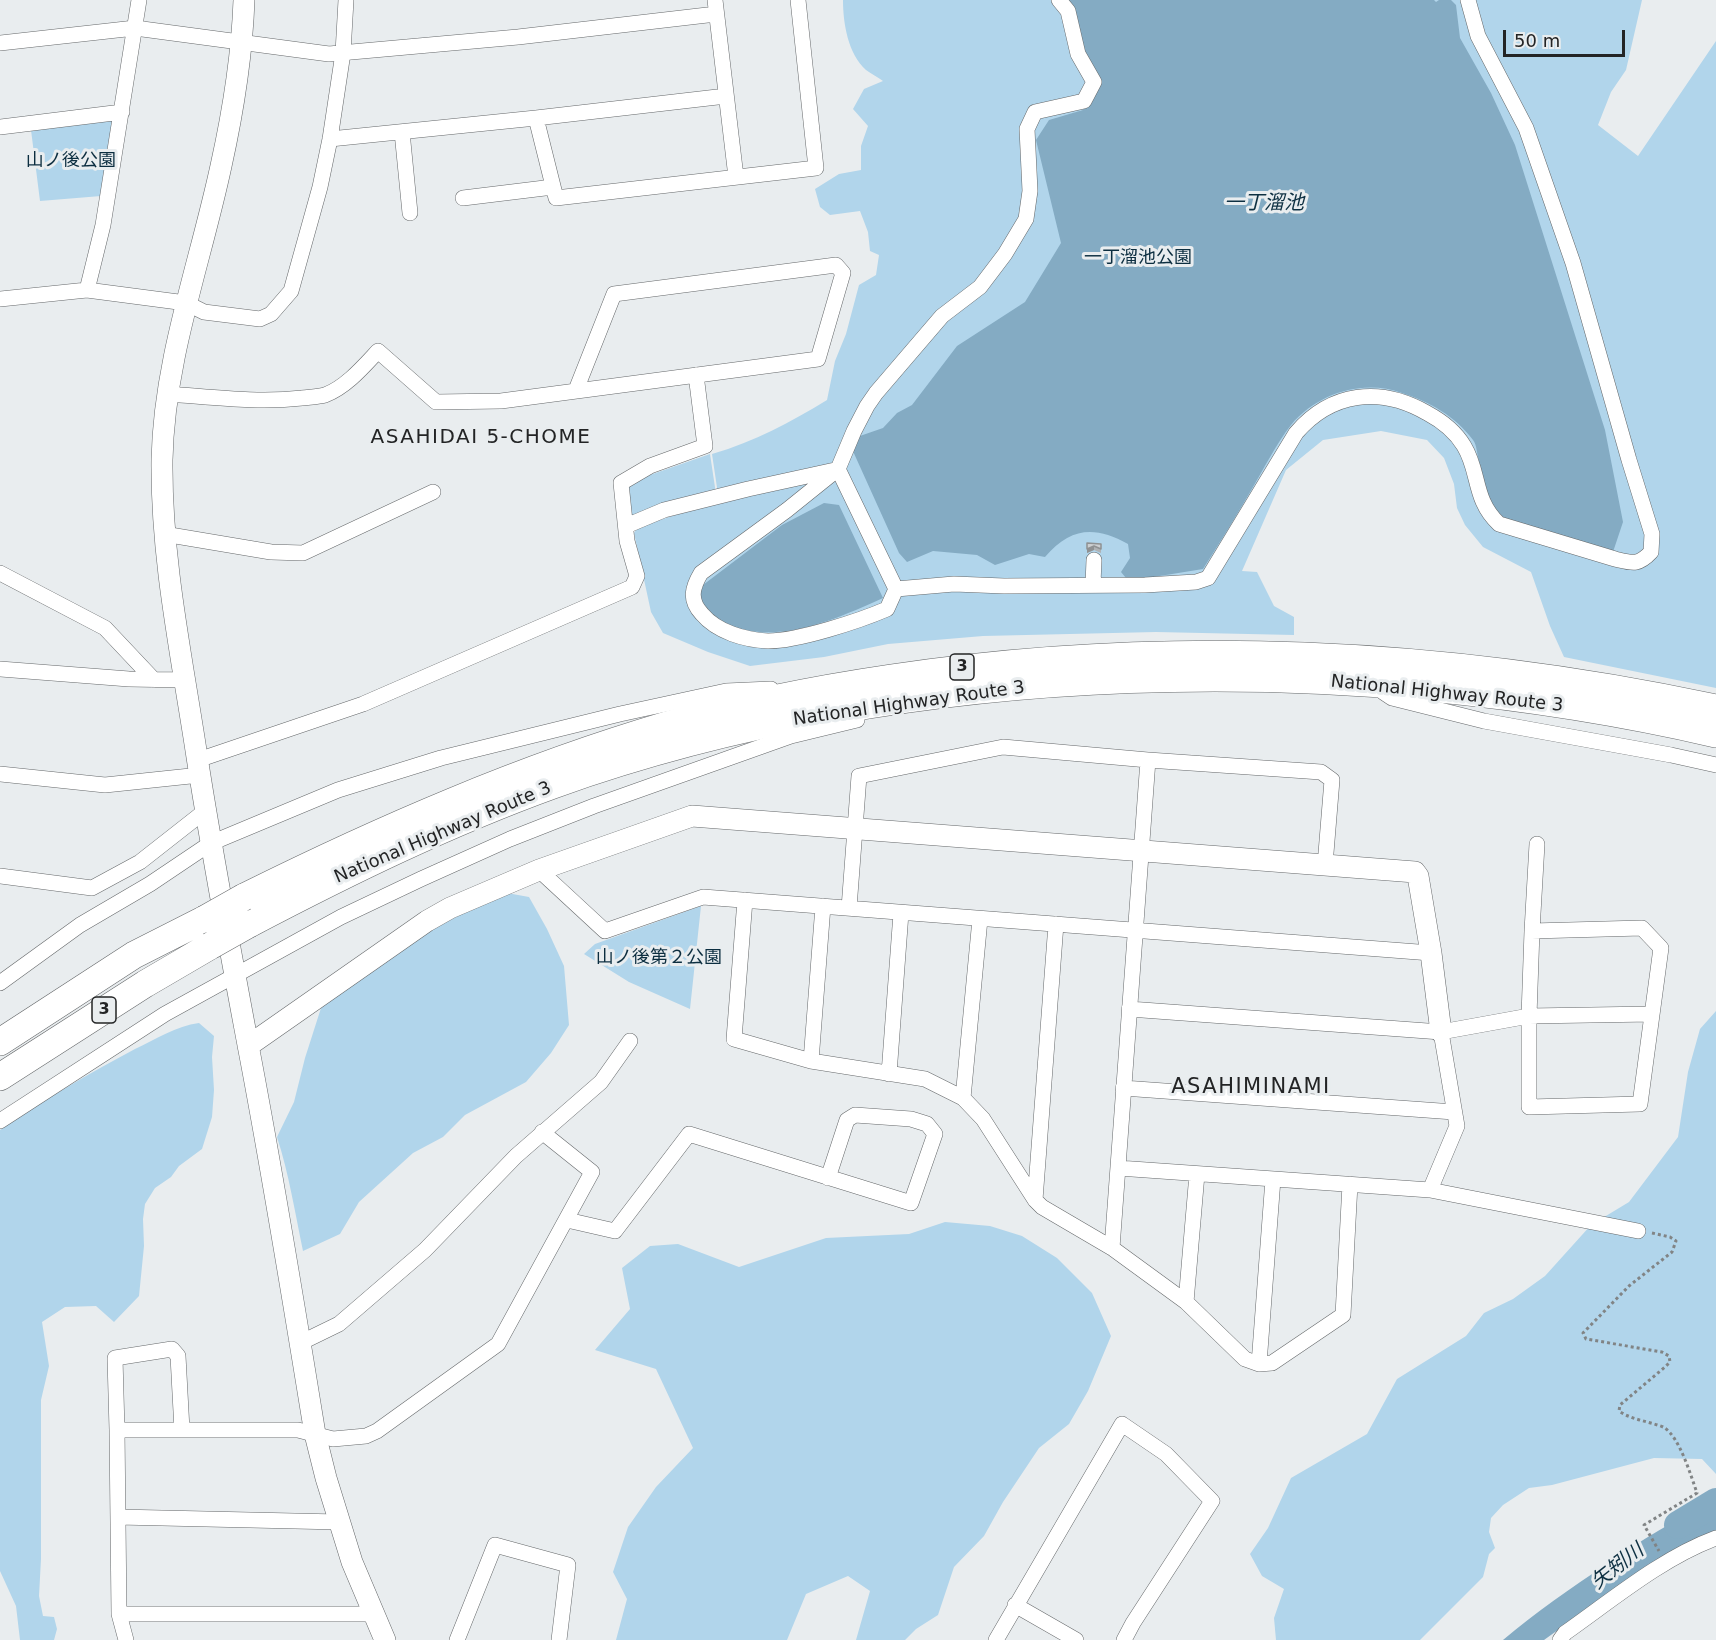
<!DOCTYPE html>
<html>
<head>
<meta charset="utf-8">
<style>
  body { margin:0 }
  #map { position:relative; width:1716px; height:1640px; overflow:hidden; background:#e9edef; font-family:"DejaVu Sans",sans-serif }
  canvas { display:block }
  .scale { position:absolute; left:1503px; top:30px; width:122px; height:27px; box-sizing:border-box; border:3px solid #232425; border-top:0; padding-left:8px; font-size:18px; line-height:21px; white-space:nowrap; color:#232425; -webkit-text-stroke:4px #e9edef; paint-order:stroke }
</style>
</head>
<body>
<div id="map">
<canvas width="1716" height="1640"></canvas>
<div class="scale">50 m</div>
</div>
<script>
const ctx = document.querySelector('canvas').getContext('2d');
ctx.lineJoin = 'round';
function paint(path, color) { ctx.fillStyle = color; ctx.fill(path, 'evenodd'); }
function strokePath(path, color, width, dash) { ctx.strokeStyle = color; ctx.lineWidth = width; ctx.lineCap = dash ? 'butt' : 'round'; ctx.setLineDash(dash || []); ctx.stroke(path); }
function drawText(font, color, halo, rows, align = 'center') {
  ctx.font = font + ' "DejaVu Sans","Noto Sans JP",sans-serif'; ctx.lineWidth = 6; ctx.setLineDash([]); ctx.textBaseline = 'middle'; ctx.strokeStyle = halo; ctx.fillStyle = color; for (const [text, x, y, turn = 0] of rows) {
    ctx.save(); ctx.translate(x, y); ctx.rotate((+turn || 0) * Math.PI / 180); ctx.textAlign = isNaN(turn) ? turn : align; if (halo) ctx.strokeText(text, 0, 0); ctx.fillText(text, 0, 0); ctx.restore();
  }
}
paint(new Path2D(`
  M843,0H1642L1626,70L1611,92L1598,125L1638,156L1716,41V688L1564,657L1550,626L1531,572L1483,547L1465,525L1457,508L1454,484L1444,458L1427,440L1381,431L1323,440L1286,470L1242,571L1257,572L1274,606L1294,617V635L1156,632L983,636L888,644L824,657L750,666L708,652L663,633L651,612L634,533L638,527L719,501L712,454C756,441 789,423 827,400L835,361L846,334L859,285L876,275L879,255L870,251L868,232L860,211L830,215L820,207L815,189L839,174L861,170V146L868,126L853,109L864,89L883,81C878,77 871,74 866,70C848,54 843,23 843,0Z
  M115,118L101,196L40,201L31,130Z
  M710,454L716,494L628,519L624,484Z
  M507,893L529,897L547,929L564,966L569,1025L551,1053L526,1082L465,1115L443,1137L413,1153L359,1202L340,1234L303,1251C295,1213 289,1174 277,1137L294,1102L305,1058L321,1008L354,981L417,938L484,902Z
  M701,906L690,1009L629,982L584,954L595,944Z
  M1716,1011V1474L1702,1459L1654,1458L1552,1485L1529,1488L1503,1505L1491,1518L1489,1532L1495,1548L1489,1554L1483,1577L1420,1640H1276L1274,1618L1284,1589L1262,1576L1250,1554L1268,1528L1291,1478L1367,1434L1397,1379L1466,1336L1484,1313L1513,1299L1545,1276L1591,1225L1629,1202L1678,1137L1688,1072L1700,1029Z
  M199,1023L214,1036L212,1057L214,1090L212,1117L202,1149L179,1166L171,1177L155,1188L145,1204L143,1219L144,1246L139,1296L114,1322L96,1306L65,1307L42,1322L49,1366L41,1400V1559L39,1596L43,1616L54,1617L57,1629L54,1640H20L16,1606L0,1571V1130C43,1100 88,1074 135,1049C156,1039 176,1026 199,1023Z
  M945,1222L990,1226L1022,1236L1057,1258L1092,1293L1111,1336L1088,1391L1069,1424L1039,1448L1003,1502L984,1536L954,1567L938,1615L916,1629L905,1640H856L870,1591L848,1576L806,1594L787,1640H616L627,1599L613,1572L628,1527L656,1487L693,1448L656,1369L595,1350L630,1309L622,1268L650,1246L678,1244L739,1267L826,1238L909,1234Z`), '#b1d5eb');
paint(new Path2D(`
  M1066,0H1434L1436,2L1439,0H1451L1456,5L1460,38L1491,93L1515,145L1605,430L1623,522L1613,552L1503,519C1486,502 1483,486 1479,462C1477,455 1477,445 1473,440C1455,416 1430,402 1402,393C1363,379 1318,393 1291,425C1276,444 1265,467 1253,487C1237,515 1220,542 1203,569L1141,579L1126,578L1121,572L1130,558L1128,544C1095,526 1071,527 1045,557L1029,554L995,565L977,555L933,551L907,562L899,553L852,449L857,437L883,428L897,413L912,405L957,346L1025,302L1061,243L1036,140L1049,120L1083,110L1099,82L1080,46Z
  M824,503L839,505L883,598C832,621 766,651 714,617C702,610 698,597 703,585L782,525Z
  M1716,1504V1532L1569,1622L1544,1640H1503C1536,1612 1571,1588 1607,1564C1642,1540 1676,1517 1716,1504Z`), '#84abc3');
strokePath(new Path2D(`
  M1678,1525L1716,1502`), '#84abc3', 28);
const street = new Path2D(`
  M715,0L736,177
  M0,43L135,28L329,54L518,37L716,14
  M536,118L556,198L816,168L798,0
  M0,127L122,112
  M402,132L410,213
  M330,139L536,118L726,96
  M463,198L553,187
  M87,290L103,225L139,0
  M0,299L87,290L186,303L204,312L260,319L271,314L291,291L320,187L330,139L343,53L346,0
  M168,394C213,397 257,403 302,398C309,397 318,397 325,395C346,387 363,367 378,351L436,402L501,401L818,359L843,273L836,265L614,294L576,390
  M838,469L896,589L887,609C859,621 798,641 768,641C745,640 717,632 702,614C689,600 692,588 701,573L787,510L838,469L854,431L867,406L876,393L942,316L980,287L1005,254L1026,219L1030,191L1027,129L1035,112L1084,101L1094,82L1078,54L1068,11L1059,0
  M626,526L664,510L748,489L835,470
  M164,534L271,552L303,553L433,492
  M0,573L105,628L154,680
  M1093,584L1094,560
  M896,589L954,584L1004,586L1145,585L1196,582L1208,578L1296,433C1331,392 1380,386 1427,413C1442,421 1455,431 1464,446C1480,472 1473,500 1499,524L1615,559C1632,563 1638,566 1651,552L1652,534L1629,460L1573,263L1526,128L1478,36L1468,0
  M0,669L129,679L184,680
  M1383,692L1392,698L1484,721L1671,755L1716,765
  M198,760L363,704L632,587L637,576L627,541L621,483L650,466L705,446L696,375
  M0,774L105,785L200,775
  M539,870L605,931L703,897L1431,953
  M0,876L92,888L140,862L205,811
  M745,900L734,1039L811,1061L925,1079L963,1098L983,1119L1035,1200L1042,1207L1112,1248L1186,1302L1245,1359L1259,1364L1272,1363L1343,1315L1350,1184
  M849,908L859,776L1003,747L1148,760L1321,772L1332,780L1325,865
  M1532,931L1537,844
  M0,983L80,925L150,884L211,843L338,790L441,758L620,714L726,691L771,689
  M1129,1009L1441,1032L1529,1016V1107L1640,1104L1661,948L1642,928L1532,931L1529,1016L1652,1014
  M811,1061L823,906
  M889,1074L901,913
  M1123,1088L1454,1112
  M963,1098L980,919
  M0,1121L165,1014L341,917L421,879L510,839L594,806L791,736L857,720
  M1118,1168L1430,1190L1638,1231
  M1430,1190L1457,1126L1441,1032
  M1035,1200L1056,924
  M567,1220L615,1231L689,1134L911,1203L935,1134L927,1124L911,1119L855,1115L847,1120L828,1178
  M1112,1248L1148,760
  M1186,1302L1197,1174
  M300,1343L339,1324L425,1250L516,1156L601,1082L630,1041
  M1259,1364L1273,1179
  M117,1430L115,1358L172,1349L178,1356L182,1430
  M118,1517L339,1522
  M1015,1605L1076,1640
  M119,1614H374
  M126,1640L119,1614L117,1430H298L333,1439L366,1436L377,1431L498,1344L592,1172L542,1132
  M457,1640L495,1545L568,1565L559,1640
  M996,1640L1122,1424L1166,1454L1212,1501L1133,1623L1124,1640
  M1560,1640L1565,1633C1612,1600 1662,1558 1716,1538`);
const secondary = new Path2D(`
  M244,0C242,56 233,112 221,166C200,264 164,359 162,460C161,561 182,657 197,757C212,854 230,949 248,1045C273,1175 294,1305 315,1434L326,1478L352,1562L385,1640
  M248,1046L427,921L450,908L539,870L692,816L1415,872L1418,876L1431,953L1441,1032`);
const highway = new Path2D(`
  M244,897C381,829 521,768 667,725C740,704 816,689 891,678C1165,637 1445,650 1716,708
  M249,924C348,872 448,823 553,785C910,657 1348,649 1716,734
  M0,1042L134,955L205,919
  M0,1077L145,984L210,946`);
strokePath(street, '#65686a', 16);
strokePath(secondary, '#65686a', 22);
strokePath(highway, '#65686a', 28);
strokePath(new Path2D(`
  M1652,1233L1670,1237L1676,1241L1672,1252L1629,1286L1583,1333L1586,1339L1662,1352L1669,1356L1670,1362L1665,1367L1620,1405L1619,1411C1632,1420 1648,1421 1663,1427C1679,1435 1691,1476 1697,1493L1644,1525L1659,1551`), '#818485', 3, [3, 3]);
strokePath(street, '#fff', 15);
strokePath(secondary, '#fff', 21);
strokePath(highway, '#fff', 27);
const highwayBridge = new Path2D(`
  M205,919L244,897
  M210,946L249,924`);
strokePath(highwayBridge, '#65686a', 28, []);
strokePath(highwayBridge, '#fff', 27);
paint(new Path2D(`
  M1087,543L1101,544V553L1094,550L1087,553Z`), '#afb2b4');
paint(new Path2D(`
  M1094,546V550L1087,553V549Z`), '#8f9192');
const building = new Path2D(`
  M1087,543L1101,544V549L1094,546L1087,549Z`);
paint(building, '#cccfd1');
strokePath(building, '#8f9192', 1.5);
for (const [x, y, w] of [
  [962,667,24],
  [104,1010,24]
]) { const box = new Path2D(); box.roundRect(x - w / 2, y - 13, w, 26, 4.5); ctx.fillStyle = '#e9edef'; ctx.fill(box); strokePath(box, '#232425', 1.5); }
drawText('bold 16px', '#232425', null, [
  ["3",962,667],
  ["3",104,1010]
]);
drawText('18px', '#0c2e40', '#e9edef', [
  ["山ノ後公園",71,161],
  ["一丁溜池公園",1138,258],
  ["山ノ後第２公園",659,958]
]);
drawText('18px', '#232425', '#e9edef', [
  ["National Highway Route 3",1447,694,6],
  ["National Highway Route 3",909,704,-8],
  ["National Highway Route 3",443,833,-23]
]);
drawText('italic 20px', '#0e3042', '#e9edef', [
  ["一丁溜池",1264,204],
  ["矢矧川",1618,1567,-38]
]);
ctx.letterSpacing = '1.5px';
drawText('20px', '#232425', '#e9edef', [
  ["ASAHIDAI 5-CHOME",481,438]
]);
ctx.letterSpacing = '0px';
ctx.letterSpacing = '1.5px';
drawText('21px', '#232425', '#e9edef', [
  ["ASAHIMINAMI",1251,1088]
]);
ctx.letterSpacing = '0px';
</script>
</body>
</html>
